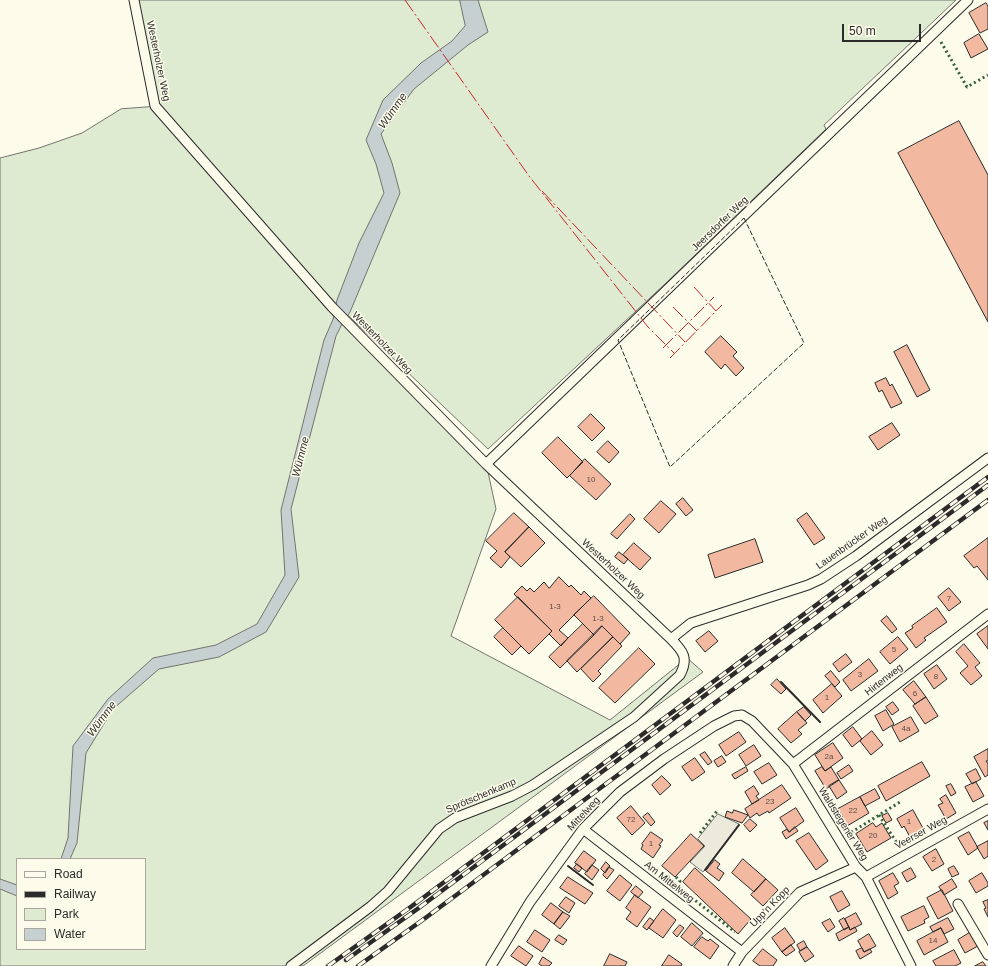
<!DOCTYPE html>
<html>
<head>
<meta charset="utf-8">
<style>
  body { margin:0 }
  #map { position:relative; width:988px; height:966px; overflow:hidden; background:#fdfbea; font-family:Helvetica,sans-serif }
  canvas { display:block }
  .legend { position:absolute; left:16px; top:858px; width:130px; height:92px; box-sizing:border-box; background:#fdfbea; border:1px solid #a9a89e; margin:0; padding:5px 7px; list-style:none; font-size:12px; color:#2b2b2b }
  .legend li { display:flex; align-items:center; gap:8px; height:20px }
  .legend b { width:20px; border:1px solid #a9a89e }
  .scale { position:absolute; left:842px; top:24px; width:79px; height:18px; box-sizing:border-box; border:2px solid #2b2b2b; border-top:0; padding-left:5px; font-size:12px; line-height:14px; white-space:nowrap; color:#2b2b2b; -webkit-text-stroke:3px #fdfbea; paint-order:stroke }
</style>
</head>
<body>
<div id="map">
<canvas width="988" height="966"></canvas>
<ul class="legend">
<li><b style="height:5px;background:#fdfbea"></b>Road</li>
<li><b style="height:5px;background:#2b2b2b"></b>Railway</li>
<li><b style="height:11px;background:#deebd1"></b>Park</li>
<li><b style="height:11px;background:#c7d0d0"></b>Water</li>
</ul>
<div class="scale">50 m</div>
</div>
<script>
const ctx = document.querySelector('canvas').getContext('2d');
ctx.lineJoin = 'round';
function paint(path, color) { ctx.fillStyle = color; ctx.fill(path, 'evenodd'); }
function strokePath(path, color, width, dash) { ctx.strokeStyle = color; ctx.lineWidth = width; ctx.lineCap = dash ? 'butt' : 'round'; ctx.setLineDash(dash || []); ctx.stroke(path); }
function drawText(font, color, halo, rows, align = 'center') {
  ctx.font = font + ' Helvetica,sans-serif'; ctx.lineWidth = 3; ctx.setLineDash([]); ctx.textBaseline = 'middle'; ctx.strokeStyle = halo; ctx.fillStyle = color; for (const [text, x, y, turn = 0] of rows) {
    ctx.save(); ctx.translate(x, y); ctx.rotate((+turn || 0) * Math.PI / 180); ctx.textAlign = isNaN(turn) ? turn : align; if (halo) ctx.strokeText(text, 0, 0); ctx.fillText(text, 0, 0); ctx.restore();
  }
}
const green = new Path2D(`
  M139,0H956L824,125L826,129L666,283L488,449L333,301L157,105Z
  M150,107L152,109H154L334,317L333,319L340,327L342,324L488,472L496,509L451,636L610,720L687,658L703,672L303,966H0V158L39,148L82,133L121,109ZM17,859H145V949H17Z`);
paint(green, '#deebd1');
strokePath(green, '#74746e', 1);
const parking = new Path2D(`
  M718,814L739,824L703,872L690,862L705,846L698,839Z`);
paint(parking, '#eceadb');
strokePath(parking, '#74746e', 1);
const water = new Path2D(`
  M460,0H478L488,32L468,45L414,89L381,134L392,163L400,193L350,312L342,324L336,336L291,509L299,577L266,632L219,657L159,669L113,709L86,753L77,843L70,859H61L68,838L73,746L108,699L153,658L216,645L257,624L285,575L281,510L324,340L334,317L337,300L359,243L384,193L376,164L366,140L383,100L421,63L452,41L465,26Z
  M0,879L17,885V896L0,889Z`);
paint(water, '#c7d0d0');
strokePath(water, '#74746e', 1);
const building = new Path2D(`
  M986,3L988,6V29L980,33L969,13Z
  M979,34L988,49L971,58L964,43Z
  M959,121L988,175V322L898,153Z
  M721,336L737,352L733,356L744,368L736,376L725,364L721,369L705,352Z
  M907,345L930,390L917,397L894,352Z
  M886,378L890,386L892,384L902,403L891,408L882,390L879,392L875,383Z
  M591,414L605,428L592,441L578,427Z
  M892,423L900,435L878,450L869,437Z
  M558,437L583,462L567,478L542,453Z
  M608,441L619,452L609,463L597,452Z
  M585,459L611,484L596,500L570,476Z
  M683,498L693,510L686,516L676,504Z
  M661,501L676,514L659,533L644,519Z
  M514,513L529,527L505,552L510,557L501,568L490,558L497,551L486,541Z
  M807,513L825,538L814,545L797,520Z
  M630,514L635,519L617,539L611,534Z
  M529,527L545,543L521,567L505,552Z
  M988,538V580L977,566L974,568L964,556Z
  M755,539L763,562L715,578L708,555Z
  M634,543L651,558L640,570L623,555Z
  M619,552L628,559L624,564L615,557Z
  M559,577L569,587L571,585L581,595L584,591L591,598L559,630L568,638L561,646L549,634L552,631L514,594L522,586L527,591L530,588L534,592L544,582L549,588Z
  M949,588L961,602L949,611L938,597Z
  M594,596L630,633L620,644L602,626L594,635L574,615Z
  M518,597L552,631L529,654L495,620Z
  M937,608L947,622L924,638L926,640L916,648L905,633L913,628L912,626Z
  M887,616L897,629L892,633L881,621Z
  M583,624L594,635L560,668L549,657Z
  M602,626L613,637L577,672L567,661Z
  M988,626V649L977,634Z
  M503,628L521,646L512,655L494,637Z
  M709,631L718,641L705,652L696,641Z
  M613,637L622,646L598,671L601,674L593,682L581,669Z
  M898,637L908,649L890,664L880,652Z
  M964,644L980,663L975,667L982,676L971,685L960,673L968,666L956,652Z
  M639,648L655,664L615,703L599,688Z
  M846,654L852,662L839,672L833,664Z
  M869,659L878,671L851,691L843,680Z
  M937,665L947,679L934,689L924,674Z
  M831,671L840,682L835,687L825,676Z
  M777,679L786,689L781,694L771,685Z
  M914,681L926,697L915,704L903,690Z
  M832,684L842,696L823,713L813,700Z
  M926,697L938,716L925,724L913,706Z
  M893,702L899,710L892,715L886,707Z
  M804,707L811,715L805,721L797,712Z
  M886,710L894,724L883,731L875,716Z
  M797,712L807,723L798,730L802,734L791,743L778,729Z
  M911,717L919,731L900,742L892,727Z
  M853,727L862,739L852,747L843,735Z
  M872,731L883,745L871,755L860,741Z
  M739,732L746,742L726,756L719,745Z
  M833,743L843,758L825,771L815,755Z
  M754,745L761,756L746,766L739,755Z
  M988,749V761H986L988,764V775L985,777L974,757Z
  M705,752L712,762L708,765L700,755Z
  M722,756L726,762L718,767L714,761Z
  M695,758L705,772L692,781L682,767Z
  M922,762L930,776L886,801L878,786Z
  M769,763L777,775L762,784L754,772Z
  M849,765L853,771L841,779L837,773Z
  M746,767L748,771L735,779L732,775Z
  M822,767L825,771L831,767L839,780L826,789L815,771Z
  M976,769L981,779L972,784L966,774Z
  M662,776L671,785L660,795L652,785Z
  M839,780L847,792L837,799L829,786Z
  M976,782L984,796L973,802L965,787Z
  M951,784L956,793L951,796L946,786Z
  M782,785L791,798L769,813L768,811L759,816L757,813L750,818L745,809Z
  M754,786L759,794L756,796L759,800L752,804L745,792Z
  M875,789L880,798L865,806L860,797Z
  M946,795L956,813L946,819L938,805L943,803L940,799Z
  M860,797L869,813L847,826L838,809Z
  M631,806L645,823L632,835L617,818Z
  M796,808L804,821L789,832L780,818Z
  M734,810L748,815L742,823L725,817L727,811L732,813Z
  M913,810L924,830L910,837L904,826L902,828L897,819Z
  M648,813L655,822L651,826L643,817Z
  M888,813L892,820L886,823L882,816Z
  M750,819L757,825L750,832L744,825Z
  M988,821V830L984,823Z
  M873,823L876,827L882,823L891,838L867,852L856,834Z
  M795,827L798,831L786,839L782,832L787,829L789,832Z
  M651,832L663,840L659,845L661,846L653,858L641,849L643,845L642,844Z
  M969,832L978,848L968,855L958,838Z
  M809,833L828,861L816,870L796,841Z
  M691,834L704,846L675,877L662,866Z
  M988,841V856L984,859L977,847Z
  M936,849L944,864L932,871L923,857Z
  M584,851L596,860L587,872L575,863Z
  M743,859L766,879L754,892L732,873Z
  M715,860L720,864L717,868L724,873L719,881L706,871Z
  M606,862L610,866L605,873L601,869Z
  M577,864L582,868L579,872L574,868Z
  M592,865L599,870L592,880L585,874Z
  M954,866L959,874L952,877L948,869Z
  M609,867L614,870L607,879L603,875Z
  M695,868L751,919L738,934L683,882Z
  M911,868L916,877L907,882L902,873Z
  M893,873L899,883L894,886L898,893L888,899L879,881Z
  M982,873L988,883V886L976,893L969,881Z
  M620,875L632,885L620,901L607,891Z
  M568,877L593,893L585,904L560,888Z
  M766,879L778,890L763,906L751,895Z
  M952,879L957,887L944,895L939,887Z
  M636,886L643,892L638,898L631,892Z
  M942,890L953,911L938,919L927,898Z
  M842,891L850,905L838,912L830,897Z
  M635,895L651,907L637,927L626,919L631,912L626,908Z
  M566,897L575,903L569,913L559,906Z
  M988,900V917L984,909L986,908L983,902Z
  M551,903L563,912L554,924L542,915Z
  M924,906L929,917L924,920L925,923L908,931L901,917Z
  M663,909L676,920L663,938L649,928Z
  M563,912L570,916L560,929L554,924Z
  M856,913L862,924L850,930L845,919Z
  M650,918L654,921L647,930L643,927Z
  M844,918L849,927L844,930L839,921Z
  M948,918L954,929L944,934L941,928L933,932L930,927Z
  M830,919L835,927L828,932L822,923Z
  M692,923L703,933L692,946L681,937Z
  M680,925L684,928L677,937L673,933Z
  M849,927L850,930L855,927L857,931L839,941L836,934Z
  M785,928L795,942L782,952L772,938Z
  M941,928L948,942L924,955L917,941Z
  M535,930L550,940L542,952L527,942Z
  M971,932L978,946L965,953L958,940Z
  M869,934L876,946L864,952L858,941Z
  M559,935L567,940L563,945L555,940Z
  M702,937L708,941L710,939L719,946L710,959L694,947Z
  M804,941L807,947L800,951L797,945Z
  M791,945L795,950L786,956L782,952Z
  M519,946L533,956L526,966L511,956Z
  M807,947L814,956L805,962L799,952Z
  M862,948L864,952L870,949L872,952L860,959L856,951Z
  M763,949L777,960L773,966H760L753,961Z
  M954,950L961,963L955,966H936L933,961Z
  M610,954L627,962L625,966H604Z
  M669,955L682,964L681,966H662Z
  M543,957L552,963L549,966H542L539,964Z
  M983,962L986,966H975Z`);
paint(building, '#f2b8a0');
strokePath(building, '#2b2b2b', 1);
const street = new Path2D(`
  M134,0L155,106L332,307L486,464L671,639C683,651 689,658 680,675L634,717L533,785L512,796L455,818L439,829L388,891L370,907L291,966
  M486,464L968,0
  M671,639L691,623L808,585L821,579L856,556L988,458
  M793,764L988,614
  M583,829L742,952
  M866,877L988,809
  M958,904L988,955
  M491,966L530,902L583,829L620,792L664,759L714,726L734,716L742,715L752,721L793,764L856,867L866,877L911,966
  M733,966L742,952L800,892L856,867`);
strokePath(street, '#2b2b2b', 11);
strokePath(street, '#fdfbea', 9);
const rail = new Path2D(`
  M346,960L416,910L988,485
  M328,966L412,906L988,477
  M358,966L424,919L988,500`);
strokePath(rail, '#2b2b2b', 4.5);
strokePath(rail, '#fdfbea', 3, [9]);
strokePath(new Path2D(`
  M941,42L967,87L988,75
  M879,815L898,845
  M700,833L717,811
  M847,835L900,802
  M676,877L680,881L677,886L735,932`), '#34623c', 3, [2, 3]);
strokePath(new Path2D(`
  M744,218L804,343L670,467L618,340Z`), '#2b2b2b', 1, [5, 2]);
strokePath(new Path2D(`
  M781,682L820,722
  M568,866L593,885
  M705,870L739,825`), '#2b2b2b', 2);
strokePath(new Path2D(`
  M405,0L529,176L648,327L674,353
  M542,191L685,342
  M694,287L716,311
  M673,307L697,331
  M663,348L714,297
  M670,358L722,305`), '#c62828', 1, [14, 3, 2, 3]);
drawText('8px', '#5d4e48', null, [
  ["10",591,480],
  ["7",949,599],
  ["1-3",555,607],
  ["1-3",598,619],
  ["5",894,650],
  ["3",860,675],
  ["8",936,677],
  ["6",915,694],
  ["1",827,698],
  ["4a",906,729],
  ["2a",829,757],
  ["23",770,802],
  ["22",853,811],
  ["72",631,820],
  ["1",909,822],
  ["20",873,836],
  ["1",651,844],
  ["2",934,860],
  ["14",933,941]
]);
drawText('10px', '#2b2b2b', '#fdfbea', [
  ["Westerholzer Weg",158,61,78],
  ["Jeersdorfer Weg",720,224,-44],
  ["Westerholzer Weg",382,343,46],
  ["Lauenbrücker Weg",852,543,-35],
  ["Westerholzer Weg",613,569,43],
  ["Hirtenweg",884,680,-38],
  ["Sprötschenkamp",481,796,-23],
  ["Mittelweg",584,814,-47],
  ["Waldstegener Weg",843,824,58],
  ["Veerser Weg",921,833,-29],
  ["Am Mittelweg",669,882,38],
  ["Upp'n Kopp",770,907,-46]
]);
drawText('italic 11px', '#2b2b2b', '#fdfbea', [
  ["Wümme",393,111,-55],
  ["Wümme",301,457,-76],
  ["Wümme",102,719,-53]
]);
</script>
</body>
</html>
